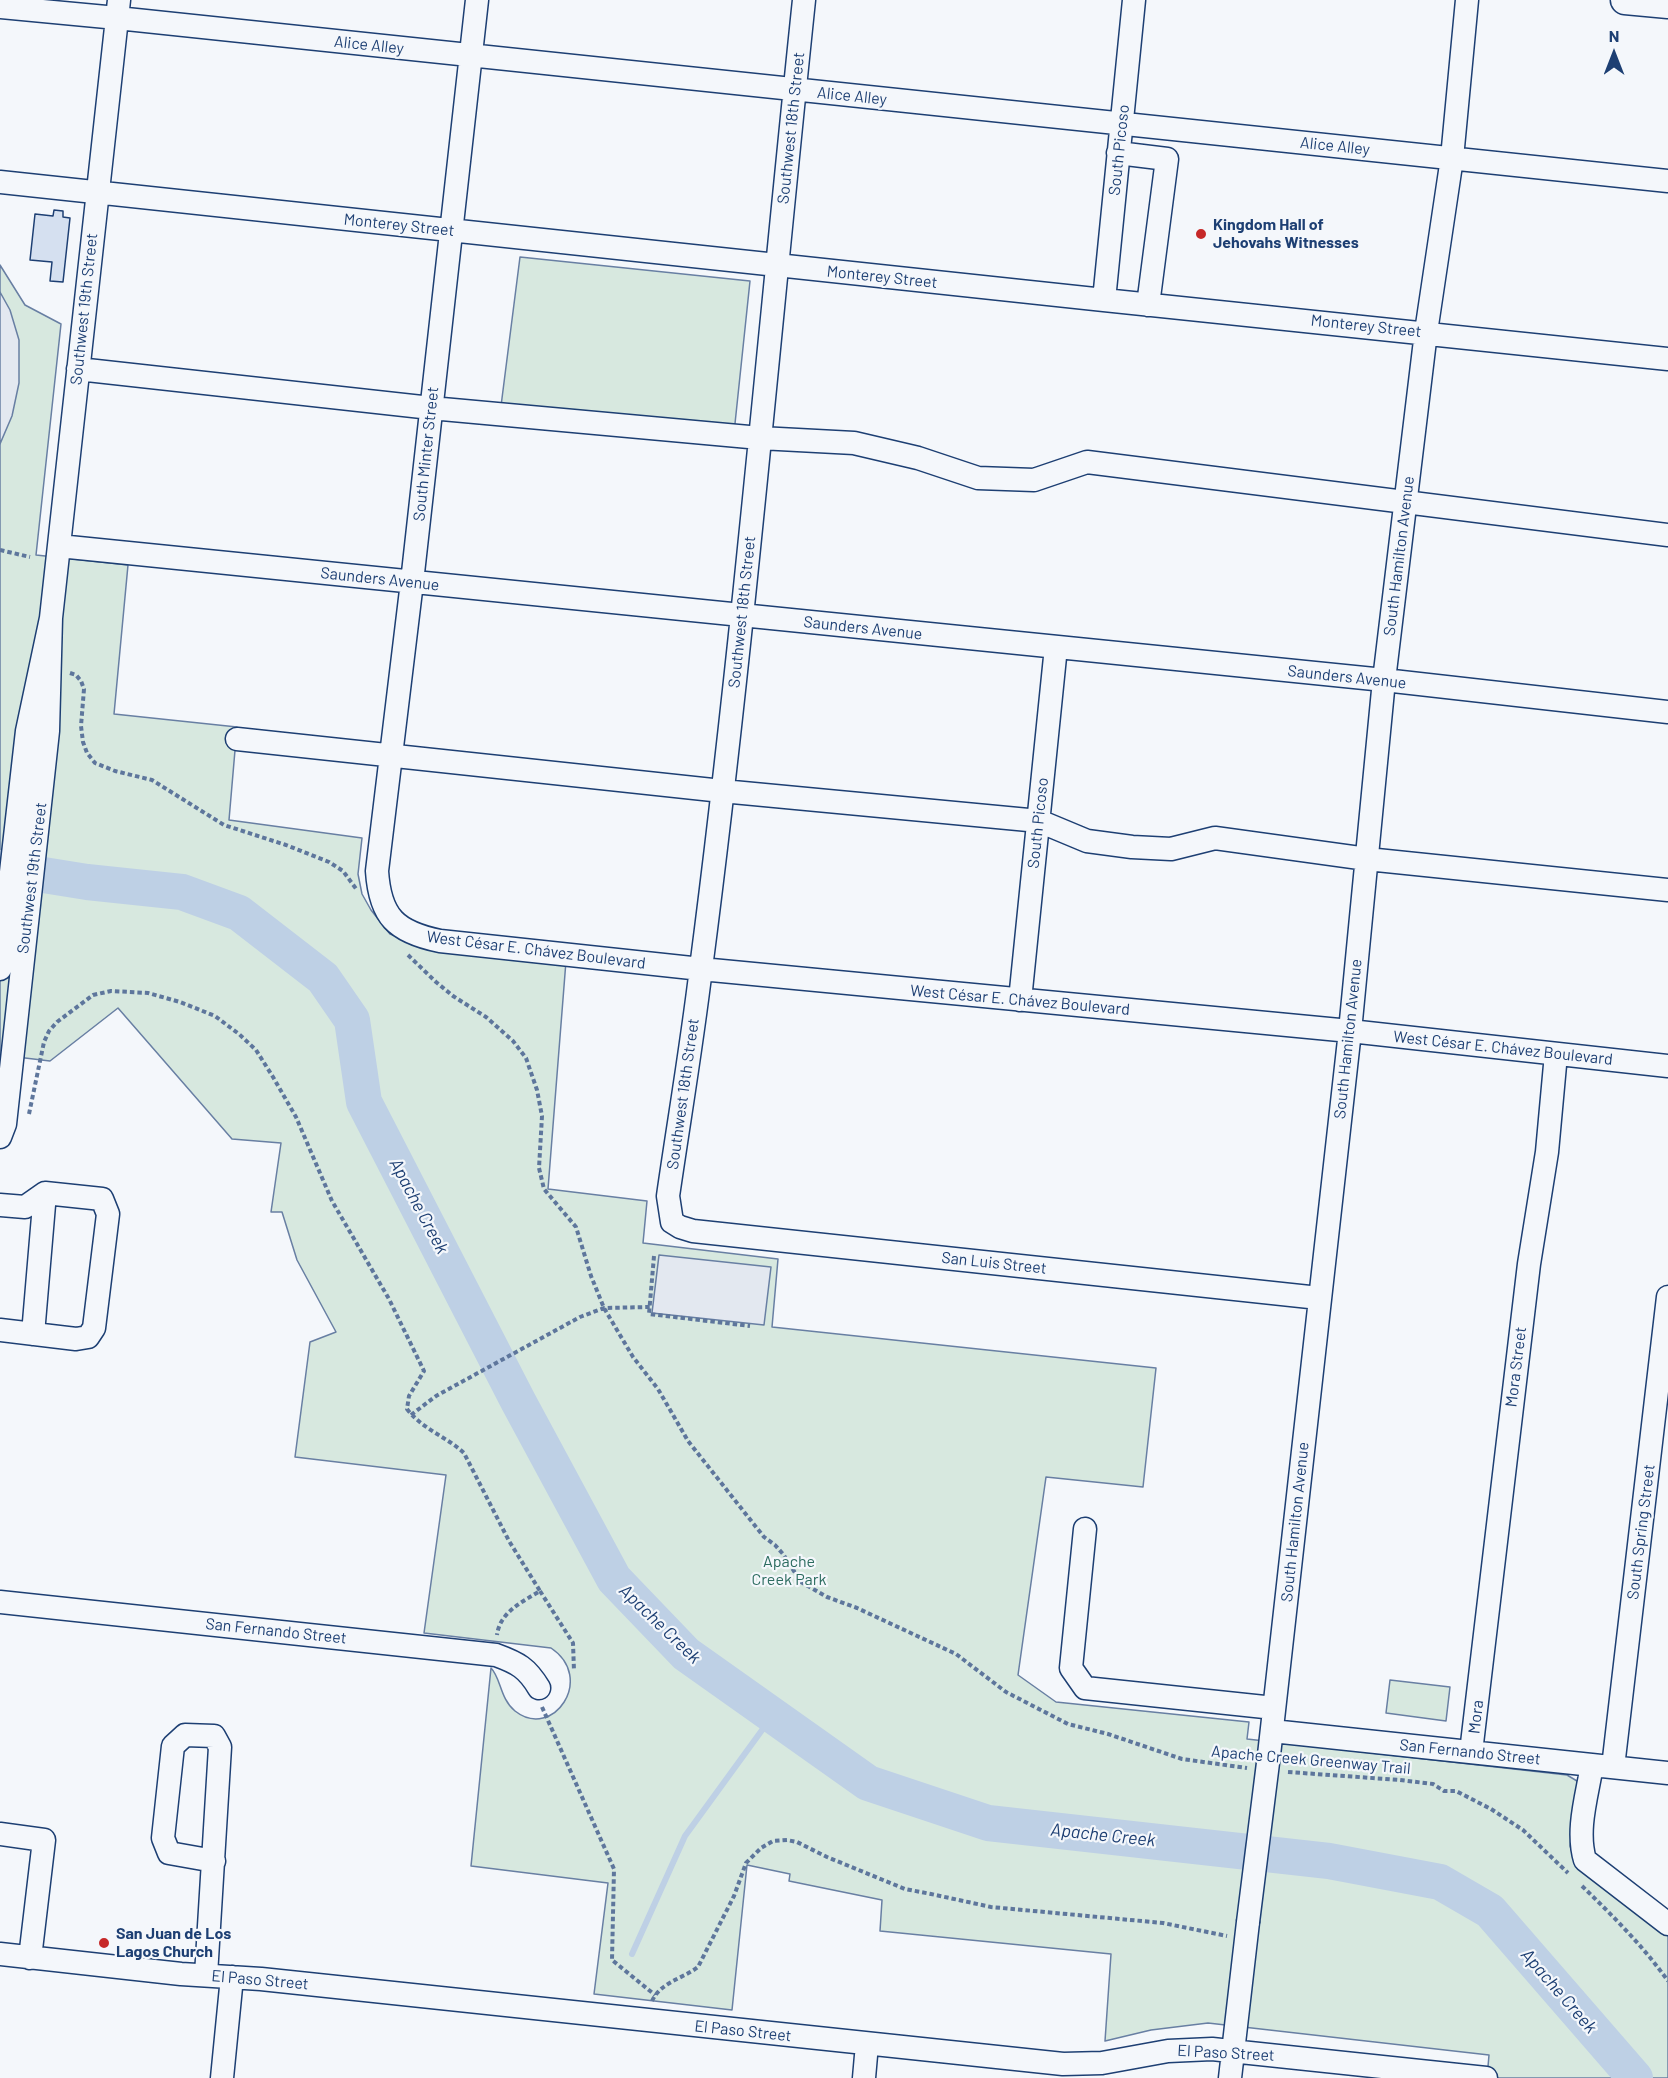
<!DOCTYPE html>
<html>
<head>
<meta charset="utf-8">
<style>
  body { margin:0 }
  #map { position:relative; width:1668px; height:2078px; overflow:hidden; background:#f4f7fb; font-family:Barlow,sans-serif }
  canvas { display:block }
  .north { position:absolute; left:1584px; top:24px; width:60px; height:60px; -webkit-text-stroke:4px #f4f7fb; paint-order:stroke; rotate:0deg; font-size:16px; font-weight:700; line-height:24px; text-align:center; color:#1d3f73 }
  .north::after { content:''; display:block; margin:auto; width:21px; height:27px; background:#1d3f73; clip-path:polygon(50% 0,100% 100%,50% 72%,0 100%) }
</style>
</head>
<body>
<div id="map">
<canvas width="1668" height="2078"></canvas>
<div class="north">N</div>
</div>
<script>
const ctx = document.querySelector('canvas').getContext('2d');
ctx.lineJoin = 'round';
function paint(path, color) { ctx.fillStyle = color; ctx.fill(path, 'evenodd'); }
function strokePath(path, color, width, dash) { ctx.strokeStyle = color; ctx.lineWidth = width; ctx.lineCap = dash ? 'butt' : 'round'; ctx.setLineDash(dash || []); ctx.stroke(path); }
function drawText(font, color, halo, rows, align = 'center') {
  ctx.font = font + ' Barlow,sans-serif'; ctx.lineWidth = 4.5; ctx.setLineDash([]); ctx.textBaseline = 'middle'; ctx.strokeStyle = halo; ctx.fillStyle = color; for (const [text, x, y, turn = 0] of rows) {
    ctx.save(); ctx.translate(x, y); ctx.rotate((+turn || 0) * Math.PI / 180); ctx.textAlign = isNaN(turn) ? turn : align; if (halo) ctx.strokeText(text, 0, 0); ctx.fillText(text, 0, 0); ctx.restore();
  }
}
const green = new Path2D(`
  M520,257L750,281L734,433L501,406Z
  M0,265L25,305L61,324L36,555L128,565L114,714L237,727L229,820L362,838L358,874L362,894L371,910L390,934L416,943L566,961L548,1189L647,1201L643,1243L778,1259L772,1327L1156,1368L1143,1487L1046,1477L1018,1675L1056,1702L1249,1722L1247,1739L1567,1775L1577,1781L1578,1787L1570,1846L1575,1862L1668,1936V2078H1487L1489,2055L1208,2023L1151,2030L1105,2041L1111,1954L880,1931L882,1900L789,1881L790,1874L747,1865L732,2010L594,1994L608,1883L471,1866L491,1668C501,1678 500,1699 515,1711C553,1741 596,1678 551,1648L424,1633L446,1475L295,1457L310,1342L336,1332L297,1260L282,1212H271L281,1143L232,1139L118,1008L50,1061L0,1055Z
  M1390,1680L1450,1687L1446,1721L1386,1713Z`);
paint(green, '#d7e8df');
strokePath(green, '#687fa3', 1.5);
const parking = new Path2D(`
  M0,292L10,310L19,340V383L12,416L0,444Z
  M659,1255L771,1267L764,1325L652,1313Z`);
paint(parking, '#e3e8f0');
strokePath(parking, '#687fa3', 1.5);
strokePath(new Path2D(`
  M632,1954L685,1836L773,1715`), '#bed0e5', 6);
strokePath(new Path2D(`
  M0,868L87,882L182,892L239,913L323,978L352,1020L364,1102L518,1401L614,1579L686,1654L868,1783L988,1823L1329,1861L1440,1882L1490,1911L1635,2078`), '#bed0e5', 36);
const building = new Path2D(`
  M54,210L63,211V217L70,218L63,282L50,281L52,262L30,260L35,214L53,216Z`);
paint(building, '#d5e0f0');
strokePath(building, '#1d3f73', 1.5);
const minor = new Path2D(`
  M477,0L412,582L377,871C380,917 396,932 440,941L701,969L1350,1031L1668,1066
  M804,0C770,323 743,646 701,968C692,1044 679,1120 668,1196L672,1222L680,1227L693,1231L1319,1298
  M0,7L117,18L1668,181
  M1118,153L1167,159L1148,305
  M0,182L1104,300L1668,359
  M1104,300L1134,0
  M78,369L431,408L760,438L854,443L918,458L978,478L1034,480L1087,462L1668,535
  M59,546L1384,680L1668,712
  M51,618L119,0
  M237,739L722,791L1039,821L1087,841L1132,847L1171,849L1215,838L1367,859L1668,890
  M0,969L27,731L51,618L48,731L5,1124L0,1137
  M1020,1000L1056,647
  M0,1205L25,1207L45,1193L102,1199L108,1214L94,1328L88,1337L76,1339L0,1330
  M33,1334L45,1193
  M1085,1529L1071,1668L1085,1688L1274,1708
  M0,1602L496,1655C518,1663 527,1668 539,1688
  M1272,1731L1668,1773
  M1471,1752L1529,1264L1547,1152L1556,1054
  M1269,1755L1350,1031L1384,680L1426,332L1452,158L1467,0
  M1592,1765C1587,1796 1576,1830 1585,1860L1668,1924
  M1613,1767L1668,1297
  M0,1834L44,1840L30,1958
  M0,1954L181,1974L261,1979L1063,2064L1102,2063L1168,2051L1212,2049L1486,2078
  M206,1975L220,1747L214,1736L185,1735L173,1746L163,1838L169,1853L214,1861
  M222,2078L232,1977
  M864,2078L867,2044
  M1230,2078L1248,1922`);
const major = new Path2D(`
  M1625,0L1668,4`);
strokePath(minor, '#1d3f73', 25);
strokePath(major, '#1d3f73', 31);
strokePath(new Path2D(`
  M0,550L30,557
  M70,673L76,675L81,681L84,689L81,726L83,742L87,753L95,763L115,771L152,780L224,825L286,845L329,862L343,871L357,890
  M408,955L436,982L453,996L486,1017L513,1041L526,1058L537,1090L542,1116L539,1168L544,1189L576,1227L591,1276L604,1308L633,1357L658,1389L688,1441L764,1537L775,1545L783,1554L801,1582L827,1597L857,1608L956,1654L1006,1692L1068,1724L1108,1734L1182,1759L1247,1768
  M29,1114L44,1042L49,1031L57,1022L93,995L111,991L148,993L180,1002L215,1016L239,1034L256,1050L273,1077L296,1117L332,1201L389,1299L424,1371L409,1396L407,1409C422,1429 447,1437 464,1453L509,1541L540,1591C522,1602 500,1612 497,1635
  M654,1256L649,1314L750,1326
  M411,1415L436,1396L580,1317L604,1308L650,1307
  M540,1591L573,1643L574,1671
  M542,1707L614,1869L612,1960L655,1995
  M1288,1772L1400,1780L1433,1784L1444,1791H1456L1491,1809L1523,1830L1568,1873
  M1582,1886C1613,1916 1643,1946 1668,1981
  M652,2001C661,1982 682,1979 698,1967L734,1896L746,1863L761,1848L773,1841L787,1840L797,1842L827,1857L905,1889L931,1894L991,1907L1163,1923L1227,1936`), '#5e769c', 4, [4.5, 3]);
strokePath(minor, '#f4f7fb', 22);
strokePath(major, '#f4f7fb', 28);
const minorBridge = new Path2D(`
  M1248,1922L1269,1755`);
strokePath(minorBridge, '#1d3f73', 25, []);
strokePath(minorBridge, '#f4f7fb', 22);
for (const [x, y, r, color] of [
  [1201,234,6,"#c62828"],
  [104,1943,6,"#c62828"]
]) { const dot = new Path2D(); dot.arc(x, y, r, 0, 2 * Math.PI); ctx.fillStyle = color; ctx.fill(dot); strokePath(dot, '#f4f7fb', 2); }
drawText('16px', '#1d3f73', '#f4f7fb', [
  ["Alice Alley",369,45,6],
  ["Alice Alley",852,96,6],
  ["Southwest 18th Street",791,128,-84],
  ["Alice Alley",1335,146,6],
  ["South Picoso",1119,150,-84],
  ["Monterey Street",399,225,6],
  ["Monterey Street",882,277,6],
  ["Southwest 19th Street",84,309,-84],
  ["Monterey Street",1366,326,6],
  ["South Minter Street",426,454,-84],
  ["South Hamilton Avenue",1399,556,-83],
  ["Saunders Avenue",380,579,6],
  ["Southwest 18th Street",742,612,-84],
  ["Saunders Avenue",863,628,6],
  ["Saunders Avenue",1347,677,6],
  ["South Picoso",1038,823,-84],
  ["Southwest 19th Street",32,878,-83],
  ["West César E. Chávez Boulevard",536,950,7],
  ["West César E. Chávez Boulevard",1020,1000,5],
  ["South Hamilton Avenue",1348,1039,-84],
  ["West César E. Chávez Boulevard",1503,1048,6],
  ["Southwest 18th Street",683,1094,-82],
  ["San Luis Street",994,1263,6],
  ["Mora Street",1516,1367,-83],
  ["South Hamilton Avenue",1295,1522,-84],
  ["South Spring Street",1641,1532,-83],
  ["San Fernando Street",276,1631,6],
  ["Mora",1476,1717,-83],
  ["San Fernando Street",1470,1752,6],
  ["Apache Creek Greenway Trail",1311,1760,5],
  ["El Paso Street",260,1980,5],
  ["El Paso Street",743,2031,6],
  ["El Paso Street",1226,2053,3]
]);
drawText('bold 16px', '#1d3f73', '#f4f7fb', [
  ["Kingdom Hall of",1213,225],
  ["Jehovahs Witnesses",1213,243],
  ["San Juan de Los",116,1934],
  ["Lagos Church",116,1952]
], 'left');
drawText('16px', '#2c6c60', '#f4f7fb', [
  ["Apache",789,1562],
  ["Creek Park",789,1580]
]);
drawText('italic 18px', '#1d3f73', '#f4f7fb', [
  ["Apache Creek",419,1206,62],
  ["Apache Creek",660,1624,44],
  ["Apache Creek",1103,1835,6],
  ["Apache Creek",1559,1991,49]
]);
</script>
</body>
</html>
